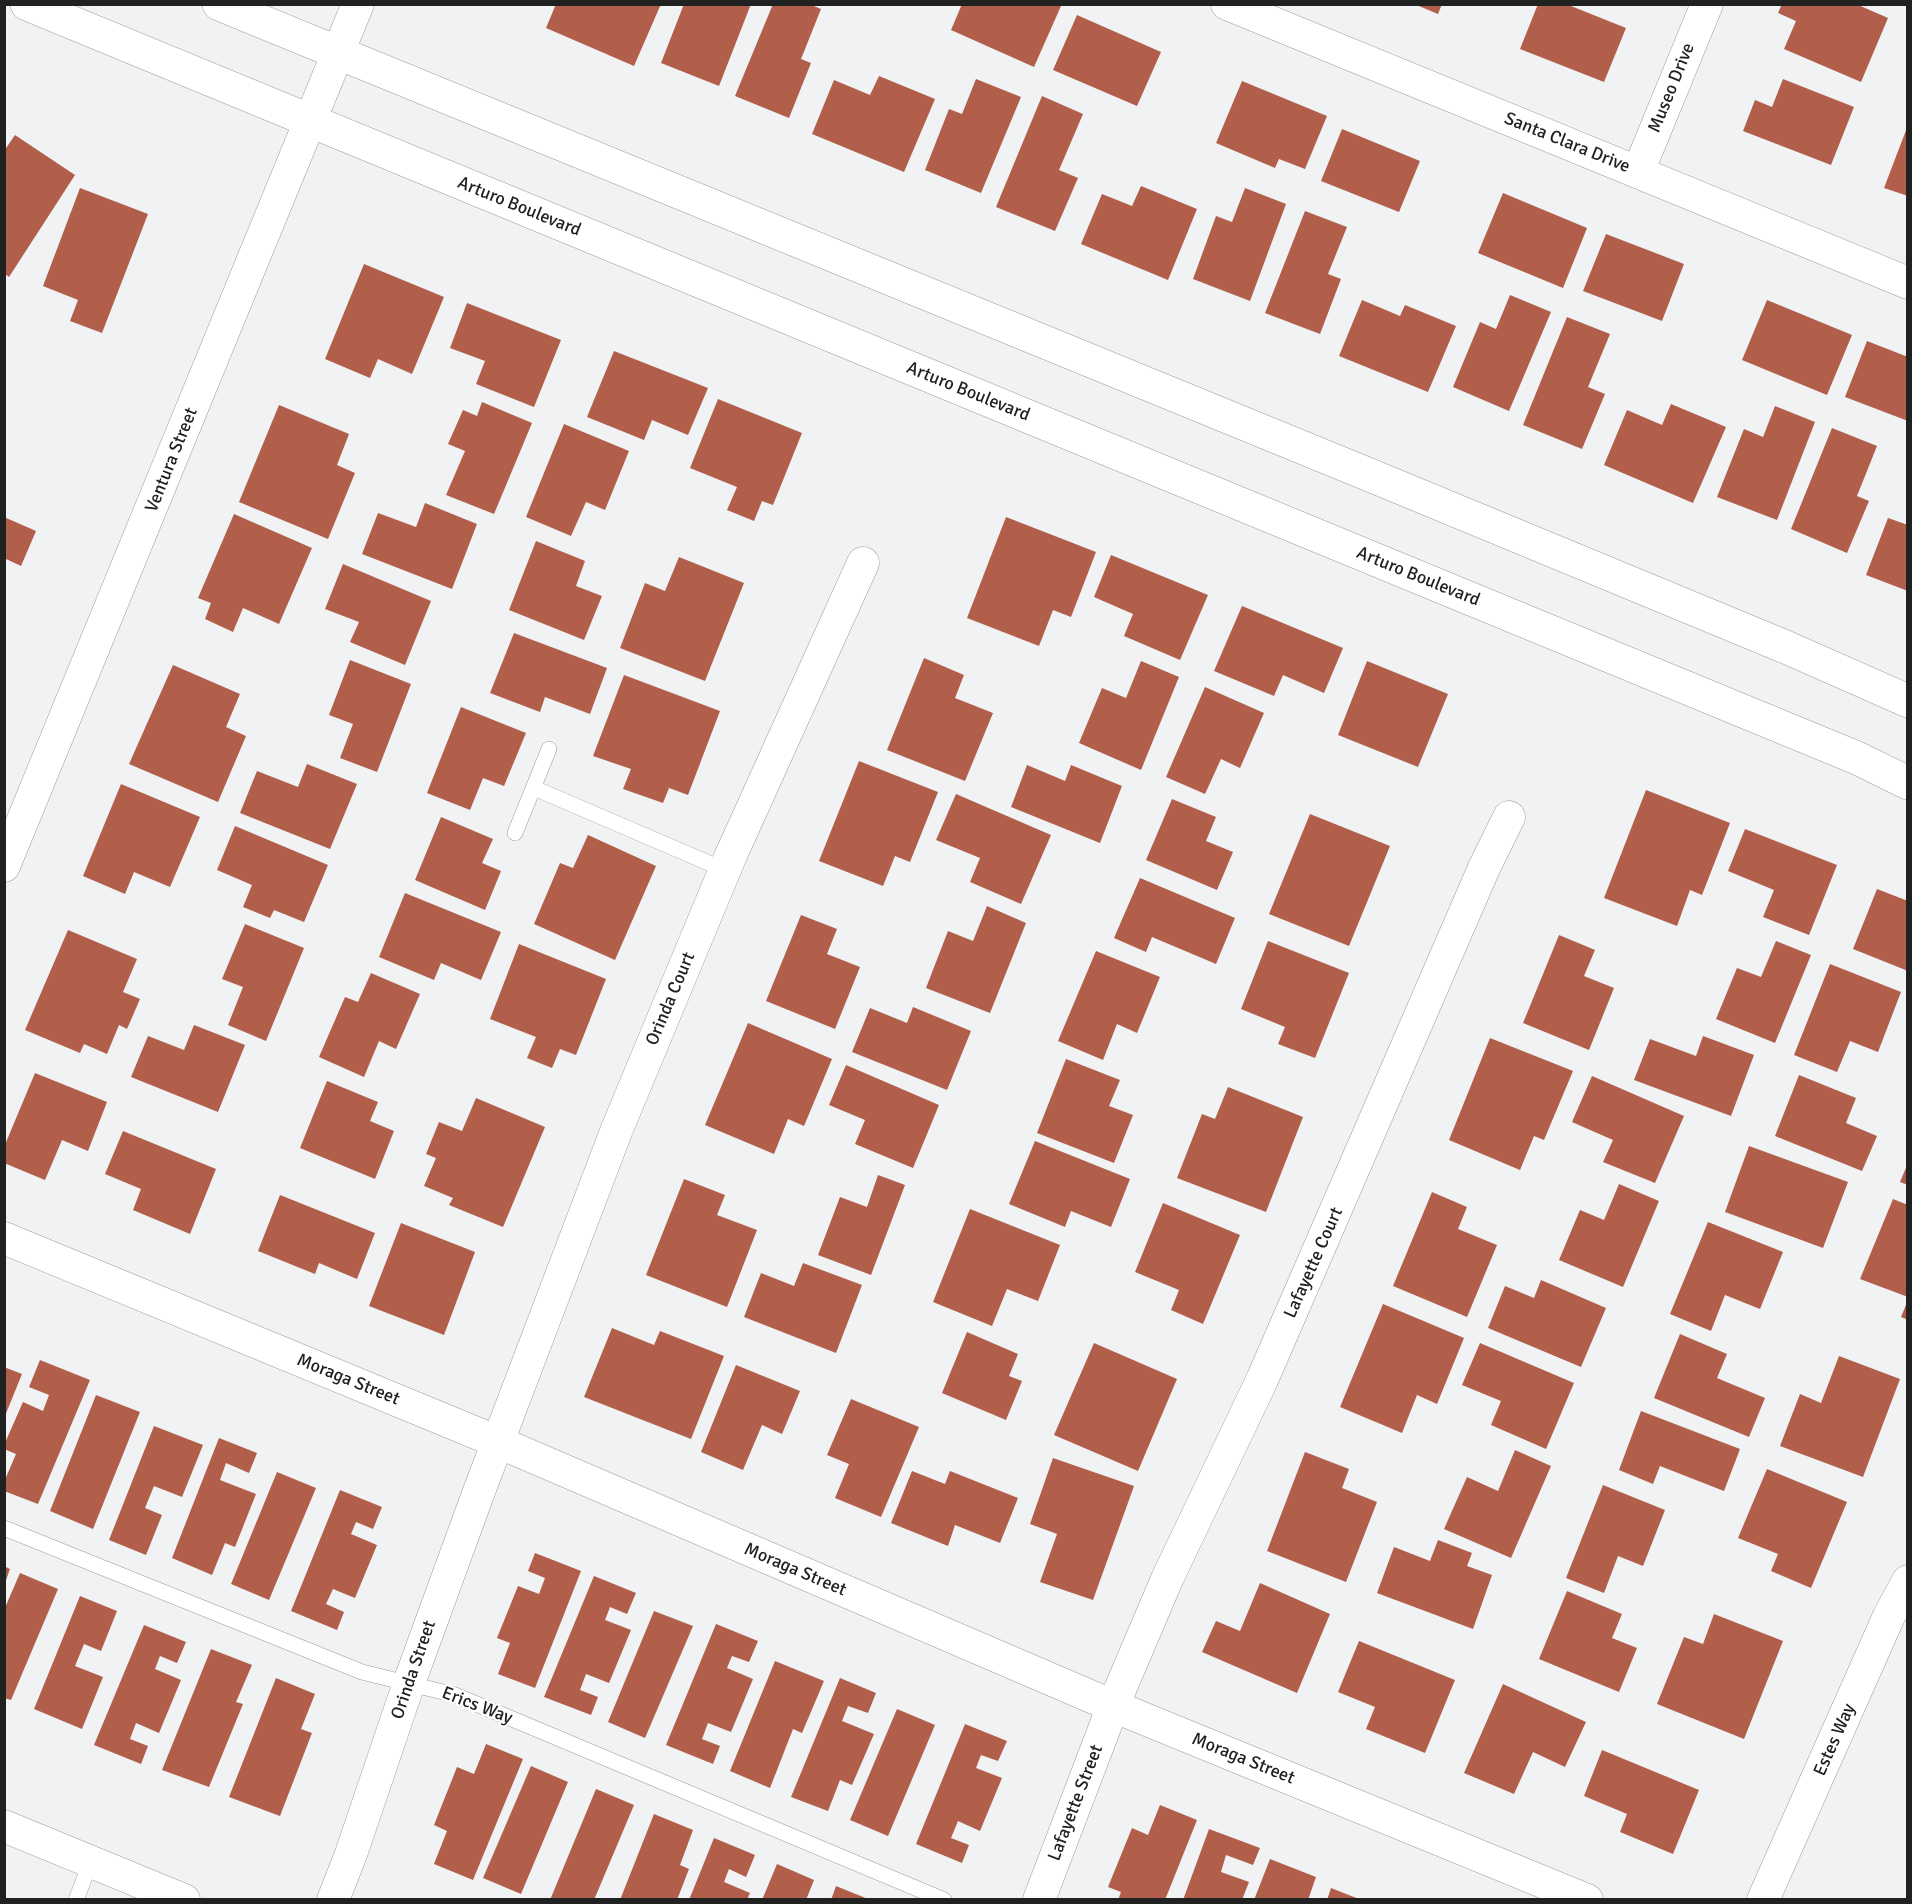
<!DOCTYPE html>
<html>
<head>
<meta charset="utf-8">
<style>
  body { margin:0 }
  #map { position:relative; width:1912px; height:1904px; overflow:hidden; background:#f0f2f4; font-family:Signika,sans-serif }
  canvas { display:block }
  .frame { position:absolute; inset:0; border:6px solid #202121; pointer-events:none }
</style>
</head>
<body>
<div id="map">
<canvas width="1912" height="1904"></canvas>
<div class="frame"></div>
</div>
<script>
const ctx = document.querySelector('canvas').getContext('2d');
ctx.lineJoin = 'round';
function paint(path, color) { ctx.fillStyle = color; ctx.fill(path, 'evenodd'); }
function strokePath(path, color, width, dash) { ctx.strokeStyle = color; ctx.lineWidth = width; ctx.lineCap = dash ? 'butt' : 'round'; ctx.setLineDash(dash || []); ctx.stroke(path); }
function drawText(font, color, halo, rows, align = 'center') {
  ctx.font = font + ' Signika,sans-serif'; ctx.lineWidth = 4.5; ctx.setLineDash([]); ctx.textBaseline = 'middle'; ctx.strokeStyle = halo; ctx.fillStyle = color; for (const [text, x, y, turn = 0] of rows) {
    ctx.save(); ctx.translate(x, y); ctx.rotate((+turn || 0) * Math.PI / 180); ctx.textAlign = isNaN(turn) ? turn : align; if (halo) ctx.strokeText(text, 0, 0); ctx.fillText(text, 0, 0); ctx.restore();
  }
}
paint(new Path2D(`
  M556,4H661L634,66L546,28Z
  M684,4H751L719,86L661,63Z
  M773,4H809L821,9L801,59L811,63L789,118L735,96Z
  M962,4H1057L1061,6L1034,67L951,30Z
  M1414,4H1442L1438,14Z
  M1538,4H1566L1626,28L1604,82L1520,49Z
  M1782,4H1856L1888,18L1861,82L1784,49L1796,21L1778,13Z
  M1077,15L1161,52L1137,106L1053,70Z
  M879,76L935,99L904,172L812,134L834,80L870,95Z
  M976,79L1021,97L981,193L925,170L949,109L962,114Z
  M1783,79L1854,107L1831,165L1743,131L1755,100L1772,107Z
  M1242,81L1327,116L1305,169L1279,159L1275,168L1216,143Z
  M1042,96L1083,114L1059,170L1078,178L1055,231L996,207Z
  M1908,125V196L1884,188Z
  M1342,129L1420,161L1399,212L1321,181Z
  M15,135L75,175L9,277L5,274L4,151Z
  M1141,186L1197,209L1168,280L1081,244L1102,194L1132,206Z
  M80,188L148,214L102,333L70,321L78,300L43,286Z
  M1245,188L1286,204L1250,301L1193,279L1216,216L1232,222Z
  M1503,193L1587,228L1563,288L1478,253Z
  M1305,211L1347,227L1328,274L1341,279L1320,334L1265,313Z
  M1606,234L1684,264L1662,321L1583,291Z
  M364,264L444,297L412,374L378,359L370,378L325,359Z
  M1510,295L1551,312L1509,411L1453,387L1480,322L1496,329Z
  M1362,300L1400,316L1405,305L1456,326L1428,392L1339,356Z
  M1767,300L1852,335L1827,395L1742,360Z
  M467,303L561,340L534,407L476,384L485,361L450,348Z
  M1567,317L1610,334L1588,387L1605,394L1582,449L1523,425Z
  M1867,341L1908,357V421L1845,397Z
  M614,351L708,388L688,435L652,420L644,440L587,417Z
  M718,399L802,433L773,505L762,501L754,521L727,510L737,487L690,468Z
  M482,402L532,423L494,514L446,495L465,451L448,444L463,410L477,416Z
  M1671,404L1726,427L1693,503L1604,465L1627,410L1662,425Z
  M279,405L349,434L337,465L355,473L328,539L239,502Z
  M1775,406L1815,422L1777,520L1717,497L1744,429L1763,437Z
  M564,424L629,451L605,510L586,502L571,536L526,517Z
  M1832,428L1877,446L1857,496L1869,501L1847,553L1791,529Z
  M425,503L477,524L452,589L362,554L378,513L416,527Z
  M234,514L312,548L279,624L243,608L233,632L205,619L211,603L198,598Z
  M4,517L36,531L21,566L6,559L4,564Z
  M1006,517L1096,552L1071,617L1053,610L1039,646L967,618Z
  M1888,518L1908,525V591L1866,575Z
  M536,541L585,561L576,586L602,596L584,640L509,610Z
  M1111,555L1208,595L1180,660L1124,636L1133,614L1094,597Z
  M679,557L744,583L705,681L620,648L645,583L665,591Z
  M343,564L431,601L405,665L350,642L359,622L325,609Z
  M1242,606L1343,648L1324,693L1283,675L1274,696L1214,671Z
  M514,633L607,668L590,714L545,697L540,712L490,693Z
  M924,658L964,675L955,698L993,713L965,781L887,750Z
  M350,660L411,684L377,772L340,758L353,724L329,715Z
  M1141,661L1179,677L1141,770L1079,743L1102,688L1126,698Z
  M1367,661L1448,694L1418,767L1338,735Z
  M173,665L240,694L226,727L246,736L218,802L129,764Z
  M624,675L720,711L688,795L669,788L663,803L623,789L631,769L593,756Z
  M1205,687L1264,713L1240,768L1221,759L1205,794L1166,777Z
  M461,707L526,733L504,786L483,778L470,810L427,793Z
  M859,761L938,792L910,862L895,856L883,886L819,861Z
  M307,764L357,784L330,849L240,813L257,771L298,787Z
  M1027,765L1065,781L1071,765L1122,786L1100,843L1011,807Z
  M121,784L200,817L170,887L134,872L125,894L83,876Z
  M1646,790L1730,823L1702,895L1690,890L1677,926L1604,898Z
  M956,794L1051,835L1021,904L970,882L980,858L936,840Z
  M1172,799L1216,817L1206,841L1233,852L1217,890L1146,860Z
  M1310,814L1390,846L1349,946L1269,914Z
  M441,817L493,839L482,863L501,871L485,910L415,880Z
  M235,826L328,865L304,922L274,910L270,918L243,907L252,885L217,870Z
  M1745,829L1837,865L1809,935L1763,917L1774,890L1728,871Z
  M588,835L656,866L615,960L534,924L560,863L573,868Z
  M1140,878L1235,918L1216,964L1152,937L1146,952L1114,938Z
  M1877,889L1908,901V971L1853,949Z
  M405,893L501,932L481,980L441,963L434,980L379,957Z
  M987,906L1026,923L990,1013L926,988L948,931L973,941Z
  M801,915L837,929L827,954L860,967L835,1029L766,1001Z
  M245,924L304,948L266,1041L228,1025L243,987L222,979Z
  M68,930L137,959L123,992L140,999L127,1029L119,1025L107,1054L84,1044L80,1053L25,1030Z
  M1559,935L1595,950L1584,976L1614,988L1589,1050L1523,1023Z
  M1268,941L1349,973L1315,1058L1278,1044L1285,1027L1241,1009Z
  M1776,941L1811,955L1775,1043L1716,1019L1737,968L1761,977Z
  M519,944L606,979L576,1055L560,1049L552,1068L527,1058L536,1037L490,1019Z
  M1096,951L1160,977L1137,1033L1117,1024L1103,1060L1058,1041Z
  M1830,964L1901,992L1878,1052L1850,1041L1837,1072L1794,1055Z
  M371,973L420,994L396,1049L379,1041L364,1077L319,1057L345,997L358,1002Z
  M913,1007L971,1031L947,1090L852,1052L870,1008L907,1023Z
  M748,1023L832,1059L804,1126L788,1119L774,1154L705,1125Z
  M194,1025L245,1045L218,1112L131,1077L148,1036L184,1050Z
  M1703,1036L1754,1055L1731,1116L1634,1080L1650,1039L1696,1056Z
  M1490,1038L1573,1071L1544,1140L1534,1136L1520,1170L1449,1140Z
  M1066,1059L1120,1080L1109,1106L1133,1115L1114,1163L1037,1133Z
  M846,1065L939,1105L913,1168L855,1144L865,1120L829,1105Z
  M35,1073L107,1102L88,1151L62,1140L45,1180L4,1163V1147Z
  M1799,1075L1856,1098L1846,1123L1877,1136L1862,1171L1775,1136Z
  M1592,1076L1684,1116L1655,1183L1603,1162L1613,1140L1572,1122Z
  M327,1081L378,1102L370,1121L394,1131L375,1179L300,1148Z
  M1228,1087L1303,1117L1266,1212L1177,1178L1202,1114L1215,1119Z
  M476,1098L545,1127L503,1227L449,1205L453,1198L424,1186L436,1158L426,1154L439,1122L462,1131Z
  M123,1131L216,1169L190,1234L133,1210L141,1189L105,1174Z
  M1035,1141L1130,1179L1111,1227L1071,1211L1065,1227L1009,1204Z
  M1749,1146L1848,1182L1823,1248L1725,1212Z
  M1908,1163V1185L1900,1182Z
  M878,1175L905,1185L871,1275L818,1255L840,1197L867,1207Z
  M684,1179L725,1195L717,1215L757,1230L727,1307L646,1275Z
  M1619,1184L1659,1201L1623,1287L1559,1260L1580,1210L1604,1220Z
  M1432,1192L1467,1207L1458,1229L1497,1245L1467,1317L1393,1286Z
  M280,1195L375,1233L357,1279L319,1263L315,1274L258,1251Z
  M1893,1199L1908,1205V1297L1860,1279Z
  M1163,1203L1240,1235L1203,1324L1171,1310L1179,1290L1135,1272Z
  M970,1209L1060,1245L1038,1301L1007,1289L992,1326L933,1302Z
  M1708,1222L1783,1252L1760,1309L1725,1295L1711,1331L1670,1314Z
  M401,1223L475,1252L444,1335L369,1306Z
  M803,1263L862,1285L836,1353L744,1317L761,1273L794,1286Z
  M1541,1280L1606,1308L1581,1367L1488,1328L1505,1286L1534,1298Z
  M1908,1300V1320L1901,1317Z
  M1383,1304L1464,1338L1437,1404L1417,1395L1402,1433L1340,1407Z
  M612,1328L654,1345L660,1331L724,1356L691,1439L584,1397Z
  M967,1332L1018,1354L1009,1376L1022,1381L1006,1420L942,1393Z
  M1680,1334L1727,1354L1717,1378L1765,1398L1749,1437L1654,1398Z
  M1094,1343L1177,1379L1138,1471L1054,1435Z
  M1480,1343L1574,1383L1546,1449L1491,1425L1501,1401L1462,1385Z
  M1839,1356L1900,1379L1863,1477L1780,1446L1800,1394L1821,1403Z
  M40,1360L90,1380L38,1504L4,1491V1482L16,1454L4,1449V1445L23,1402L43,1411L49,1395L29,1387Z
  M736,1365L800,1391L782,1434L762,1425L743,1470L701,1452Z
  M4,1367L22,1374L5,1416H4Z
  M96,1395L140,1412L93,1529L50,1511Z
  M851,1399L919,1427L881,1517L835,1498L849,1464L827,1455Z
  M1641,1411L1740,1449L1724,1491L1660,1466L1653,1484L1619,1470Z
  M154,1426L203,1445L182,1497L154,1486L145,1508L162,1515L146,1555L109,1540Z
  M219,1438L257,1453L249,1473L226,1463L220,1480L256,1494L235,1547L225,1543L212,1575L172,1558Z
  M1515,1450L1551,1466L1511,1558L1444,1529L1467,1477L1498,1491Z
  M1305,1452L1349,1469L1342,1488L1377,1502L1346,1582L1267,1551Z
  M1053,1458L1134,1486L1093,1600L1040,1582L1057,1534L1030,1524Z
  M1767,1469L1847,1502L1811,1588L1771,1571L1778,1554L1738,1538Z
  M912,1471L945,1484L950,1471L1018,1498L1000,1543L955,1525L948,1546L891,1523Z
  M277,1472L316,1488L269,1600L231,1584Z
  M1603,1485L1665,1510L1643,1566L1618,1556L1604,1593L1566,1578Z
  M340,1490L382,1507L373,1529L356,1522L351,1534L377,1545L355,1598L333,1589L326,1604L344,1612L337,1630L291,1611Z
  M1438,1540L1472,1553L1467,1566L1492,1575L1473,1629L1377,1593L1394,1547L1430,1561Z
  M535,1553L581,1571L535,1688L498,1674L510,1643L497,1638L518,1586L539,1594L545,1578L528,1571Z
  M4,1566L10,1569L5,1583H4Z
  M20,1573L58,1589L11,1700L4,1698V1610Z
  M594,1576L636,1593L627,1614L610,1607L605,1620L631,1630L609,1683L586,1674L580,1690L598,1697L591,1715L544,1697Z
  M1260,1583L1330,1614L1297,1693L1202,1652L1216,1621L1240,1631Z
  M1567,1591L1622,1614L1612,1638L1637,1648L1619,1692L1539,1659Z
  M80,1596L117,1611L101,1651L84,1644L75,1666L103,1677L82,1729L34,1709Z
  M654,1611L693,1626L645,1738L608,1722Z
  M1714,1614L1783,1641L1744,1739L1657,1704L1684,1637L1703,1644Z
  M716,1624L758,1641L749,1662L732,1656L727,1668L753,1679L731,1732L708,1723L702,1739L720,1746L713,1764L666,1745Z
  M144,1625L186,1642L177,1663L160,1656L155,1669L181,1680L159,1733L136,1723L130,1739L148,1746L141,1764L94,1745Z
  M1359,1641L1455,1680L1425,1753L1366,1729L1375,1707L1338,1692Z
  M211,1649L252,1665L236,1702L243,1704L209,1787L162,1770Z
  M775,1661L824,1681L802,1733L793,1729L770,1788L730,1771Z
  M276,1678L315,1694L301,1729L312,1733L280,1816L229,1797Z
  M840,1678L876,1693L868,1713L848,1706L842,1721L874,1734L852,1785L840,1780L828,1811L791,1797Z
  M1503,1684L1586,1722L1565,1767L1533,1752L1514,1794L1464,1773Z
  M897,1709L935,1725L888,1836L850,1820Z
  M965,1724L1007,1741L998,1761L981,1755L976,1768L1002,1778L980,1831L958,1821L951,1838L969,1845L962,1863L916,1844Z
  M486,1744L523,1759L473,1880L434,1864L447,1831L434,1825L457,1767L474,1774Z
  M1602,1750L1699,1790L1673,1854L1620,1832L1627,1814L1584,1796Z
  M531,1766L568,1782L521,1894L483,1878Z
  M596,1789L634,1805L594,1900H550Z
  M1160,1805L1197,1820L1165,1900H1118L1121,1892L1108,1887L1132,1828L1148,1835Z
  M654,1814L693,1830L680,1865L689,1869L677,1900H620Z
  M1209,1829L1260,1848L1253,1865L1226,1855L1221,1872L1249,1882L1242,1900H1183Z
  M714,1838L755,1855L746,1877L729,1869L724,1882L750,1893L747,1900H689Z
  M1270,1859L1316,1877L1308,1900H1254Z
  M777,1864L814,1880L806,1900H762Z
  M836,1886L868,1899V1900H831Z
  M1331,1888L1359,1899V1900H1327Z`), '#b15f4b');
const service = new Path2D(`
  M534,788L725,870
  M515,833L549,749
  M4,1528L362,1672L455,1695L944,1900
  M76,1900L91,1861`);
const minor = new Path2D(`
  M1227,4L1908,283
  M1638,172L1707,4
  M4,866L358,4
  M4,1238L498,1442L1113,1706L1587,1900
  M4,1826L184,1900
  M333,1900L351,1854L409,1683L478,1494L617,1129L731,855L863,563
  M1039,1900L1113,1706L1167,1579L1262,1380L1484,868L1509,817
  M1763,1900L1889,1616L1908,1581`);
const tertiary = new Path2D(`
  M27,4L1857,758L1908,783
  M219,4L1377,478L1788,648L1908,701`);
strokePath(service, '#9b9c9e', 16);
strokePath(minor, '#9b9c9e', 33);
strokePath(tertiary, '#9b9c9e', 34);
strokePath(service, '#fff', 15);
strokePath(minor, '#fff', 32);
strokePath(tertiary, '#fff', 33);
drawText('18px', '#202121', '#fff', [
  ["Museo Drive",1672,88,-68],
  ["Santa Clara Drive",1567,143,22],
  ["Arturo Boulevard",519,207,22],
  ["Arturo Boulevard",968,392,22],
  ["Ventura Street",172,460,-68],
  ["Arturo Boulevard",1418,577,22],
  ["Orinda Court",671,999,-67],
  ["Lafayette Court",1314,1263,-66],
  ["Moraga Street",348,1380,22],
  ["Moraga Street",795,1570,23],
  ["Orinda Street",414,1670,-71],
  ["Erics Way",477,1706,21],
  ["Estes Way",1835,1740,-66],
  ["Moraga Street",1243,1759,22],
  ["Lafayette Street",1076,1803,-69]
]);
</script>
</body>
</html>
